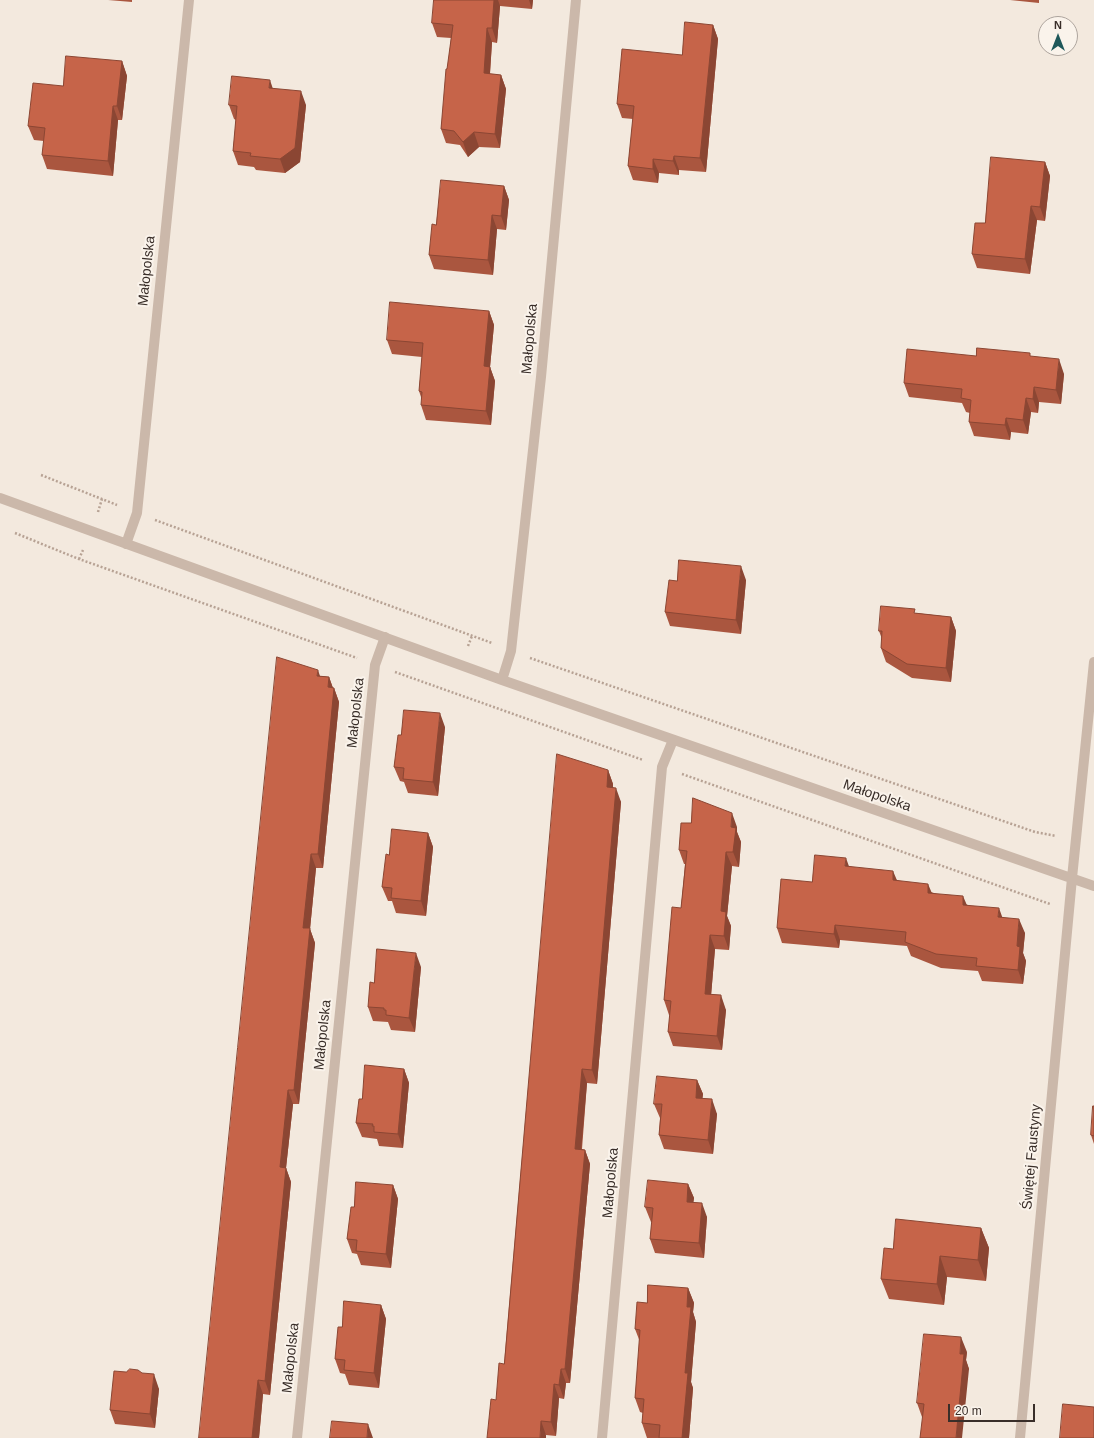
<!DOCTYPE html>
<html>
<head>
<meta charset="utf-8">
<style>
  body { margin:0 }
  #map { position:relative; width:1094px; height:1438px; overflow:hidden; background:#f3e9de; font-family:Helvetica,sans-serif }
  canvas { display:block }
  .north { position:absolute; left:1038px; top:16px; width:40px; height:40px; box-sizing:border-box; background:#faf3eb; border:1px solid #ada49d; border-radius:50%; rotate:0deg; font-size:11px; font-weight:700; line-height:16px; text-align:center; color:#392e29 }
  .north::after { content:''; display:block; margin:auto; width:14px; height:18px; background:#1f585a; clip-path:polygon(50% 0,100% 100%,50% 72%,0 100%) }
  .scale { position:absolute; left:948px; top:1404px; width:87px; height:18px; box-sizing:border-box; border:2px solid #392e29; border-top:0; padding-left:5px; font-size:12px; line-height:14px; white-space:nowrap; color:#392e29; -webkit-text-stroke:3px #faf3eb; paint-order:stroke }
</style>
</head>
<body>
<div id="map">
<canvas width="1094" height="1438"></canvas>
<div class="north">N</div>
<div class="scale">20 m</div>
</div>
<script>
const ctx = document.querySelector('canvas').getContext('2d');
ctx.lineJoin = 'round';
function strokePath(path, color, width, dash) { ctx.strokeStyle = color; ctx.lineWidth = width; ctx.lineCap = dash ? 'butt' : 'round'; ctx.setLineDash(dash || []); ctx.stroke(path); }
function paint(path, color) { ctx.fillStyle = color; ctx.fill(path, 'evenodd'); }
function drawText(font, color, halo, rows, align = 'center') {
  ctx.font = font + ' Helvetica,sans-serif'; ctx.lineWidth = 4; ctx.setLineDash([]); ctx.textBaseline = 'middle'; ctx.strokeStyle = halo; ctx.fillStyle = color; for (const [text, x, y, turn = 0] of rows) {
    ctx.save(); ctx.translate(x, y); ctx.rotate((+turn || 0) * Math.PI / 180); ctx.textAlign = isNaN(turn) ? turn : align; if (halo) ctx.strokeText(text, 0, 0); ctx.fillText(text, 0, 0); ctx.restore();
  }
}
strokePath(new Path2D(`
  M41,475L117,505
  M98,512L102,499
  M155,520L492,643
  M15,533L79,559L357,658
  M79,559L83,550
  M468,646L472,636
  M530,658L1035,832L1056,836
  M395,672L643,760
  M682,774L1050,904`), '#b7a294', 2.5, [2, 2]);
strokePath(new Path2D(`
  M297,1438L375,665L385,637
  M602,1438L662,767L673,740`), '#cbb8aa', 10);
strokePath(new Path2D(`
  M0,498L502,680L1094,886
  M126,544L137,513L189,0
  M502,680L511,651L541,377L576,0
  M1020,1438L1072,878L1094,662`), '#cbb8aa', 10);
paint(new Path2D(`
  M108,0H132V2Z
  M434,0H533L532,9L500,6L497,43L492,42L490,74L501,75L506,89L500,148L479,147L468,157L460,145L446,143L441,129L451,38L437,37L432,23Z
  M1010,0H1039V3Z
  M713,25L718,39L706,172L679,170V175L659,173L658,183L633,180L628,166L633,119L622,118L617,104L682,55Z
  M122,61L127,76L122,120H118L113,176L47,169L42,155L44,141L34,140L28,126L63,86Z
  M273,88L306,105L300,162L285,173L256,170L254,167L238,165L233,151L236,120L234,119L229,105Z
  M1045,162L1050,176L1045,221L1037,220L1030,274L977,268L972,254L985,223Z
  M504,186L509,200L506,230L497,229L493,275L434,269L429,255L436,225Z
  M489,311L494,325L490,367L495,381L491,425L426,420L421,405L422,400L419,391L422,357L392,354L387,340Z
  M976,356L1031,357L1064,374L1061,404L1039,402L1038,413L1031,412L1028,434L1011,432L1010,440L974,436L969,422L970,413L966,412L962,403L909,397L904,383Z
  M746,580L741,634L670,626L665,612L677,581Z
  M916,613L951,617L956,631L951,682L912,678L886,662L881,648L882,639L879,631Z
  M320,676L329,677L333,688H334L339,702L323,868H316L310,929L315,943L299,1104H293L286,1168L291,1182L270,1395L263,1394L259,1438H199Z
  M445,727L438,796L408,793L404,782L400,781L394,767L401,735Z
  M608,770L613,784V787L621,802L597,1084L587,1083L582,1149L585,1150L590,1164L570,1383H566L564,1399L559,1398L556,1436L546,1435L496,1400L504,1364Z
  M737,827V832L741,842L739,867L732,866L727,916L731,926L729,950L715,949L711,995L726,1010L722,1050L673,1046L668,1032L670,1015H669L664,1000L681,908L685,864H684L679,850Z
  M428,833L433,847L426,916L396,913L392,901H388L382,887L389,855Z
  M849,866L897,880L1002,917L1025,933L1023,953L1026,961L1023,984L982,981L978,971L941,968L911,956L907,946L840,940L839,948L782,943L777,928L812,882Z
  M421,967L415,1032L391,1030L388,1022L373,1021L368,1007L374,983Z
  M404,1069L409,1083L403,1148L379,1146L377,1139L362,1137L356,1123L362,1099Z
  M697,1080L703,1094L702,1099L717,1114L713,1154L664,1149L659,1135L660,1118L654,1104Z
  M1094,1106V1144L1091,1135Z
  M688,1184L694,1198L693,1202L707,1217L704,1258L655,1253L650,1239L652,1222H651L645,1207Z
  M393,1185L398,1199L391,1268L361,1265L357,1254L352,1253L347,1239L354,1207Z
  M981,1228L989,1248L986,1281L947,1277L944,1305L889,1299L881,1279L893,1249Z
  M688,1288L694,1303L693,1312L696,1322L691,1382L693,1388L689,1438H647L642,1423L643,1413L640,1412L635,1398L640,1342L635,1329L647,1303Z
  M381,1305L386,1319L379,1388L349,1385L345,1374L340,1373L335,1359L342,1327Z
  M967,1352L966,1360L969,1369L922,1417L917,1403Z
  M142,1373L159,1389L155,1428L115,1424L110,1410Z`), '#aa563f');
paint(new Path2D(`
  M494,0H498L500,6L497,43L492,28Z
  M529,0H533L532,9Z
  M713,25L718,39L706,172L700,158Z
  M487,28L492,42L489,87L484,73Z
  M122,61L127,76L122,120L117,106Z
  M501,75L506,89L500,148L495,134Z
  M270,80L275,95L269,88Z
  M301,91L306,105L300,162L285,173L280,159Z
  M113,106L118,120L113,176L108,161Z
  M474,132L479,147L468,157L463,142Z
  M674,156L679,170V175L673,161Z
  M653,159L659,173L658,183L653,169Z
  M1045,162L1050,176L1045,221L1040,207Z
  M504,186L509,200L506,230L501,216Z
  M1031,206L1037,220L1030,274L1025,259Z
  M492,215L497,229L493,275L488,260Z
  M489,311L494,325L490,367L495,381L491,425L486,411L484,366Z
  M1059,359L1064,374L1061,404L1056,390Z
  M1034,387L1039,402L1038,413L1033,399Z
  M1026,398L1031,412L1028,434L1023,420Z
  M1006,418L1011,432L1010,440L1005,425Z
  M741,566L746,580L741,634L736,620Z
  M951,617L956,631L951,682L946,668Z
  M318,670L323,685L317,676Z
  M329,677L334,691V688L339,702L323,868L318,854Z
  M440,713L445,727L438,796L433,782Z
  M608,770L613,784L612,801L607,787Z
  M616,788L621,802L597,1084L592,1070Z
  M732,813L737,827V832L741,842L739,867L733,852L731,827Z
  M428,833L433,847L426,916L421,901Z
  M726,852L732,866L727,916L731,926L729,950L724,936L721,911Z
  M311,854L316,868L310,929L315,943L299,1104L294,1090L303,928Z
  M846,858L851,872L845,866Z
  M893,871L899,885L893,880Z
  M928,884L934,898L928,893Z
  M963,896L969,910L963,905Z
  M999,908L1004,922L998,917Z
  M1019,919L1025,933L1023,953L1026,961L1023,984L1018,970L1017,946Z
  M835,925L840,940L839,948L834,934Z
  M710,935L715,949L710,1008L705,994Z
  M416,953L421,967L415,1032L409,1018Z
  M721,995L726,1010L722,1050L717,1036Z
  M404,1069L409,1083L403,1148L398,1134Z
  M582,1069L587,1083L580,1163L575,1149Z
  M697,1080L703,1094L701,1113L696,1098Z
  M288,1090L293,1104L286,1168L291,1182L270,1395L265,1381L280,1167Z
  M712,1099L717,1114L713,1154L708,1140Z
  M585,1150L590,1164L570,1383L565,1369Z
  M688,1184L694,1198L692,1216L687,1202Z
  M393,1185L398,1199L391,1268L386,1254Z
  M702,1203L707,1217L704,1258L699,1243Z
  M981,1228L989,1248L986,1281L978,1260Z
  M940,1256L947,1277L944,1305L937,1284Z
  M688,1288L694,1303L693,1312L696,1322L691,1382L693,1388L689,1438H682L685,1373L687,1307Z
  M381,1305L386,1319L379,1388L374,1373Z
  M961,1337L967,1352L966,1360L969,1369L962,1438H956L960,1354Z
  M561,1369L566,1383L564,1399L559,1385Z
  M154,1374L159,1389L155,1428L150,1414Z
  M258,1380L263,1394L259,1438H252Z
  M554,1384L559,1398L556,1436L551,1422Z
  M541,1421L546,1435V1438H540Z
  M368,1424L373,1438H367Z`), '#8b4633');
const building = new Path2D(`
  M434,0H494L492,28H487L484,73L501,75L495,134L474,132L463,142L454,131L441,129L446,69H447L453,25L432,23Z
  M685,22L713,25L700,158L674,156L673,161L653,159V169L628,166L634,106L617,104L622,49L682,55Z
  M66,56L122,61L117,106H113L108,161L42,155L45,128L28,126L33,83L63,86Z
  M232,76L270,80L269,88L301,91L295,148L280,159L250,156L251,153L233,151L237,106L229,105Z
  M991,157L1045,162L1040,207L1031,206L1025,259L972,254L975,223H985Z
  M441,180L504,186L501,216L492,215L488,260L429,255L432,224L436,225Z
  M390,302L489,311L484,366L490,367L486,411L421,405L422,392L419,391L423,343L387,340Z
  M977,348L1030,353V356L1059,359L1056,390L1034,387L1033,399L1026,398L1023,420L1006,418L1005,425L969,422L971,400L961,398L962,389L904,383L907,349L976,356Z
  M679,560L741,566L736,620L665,612L669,580L677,581Z
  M881,606L915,609L914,613L951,617L946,668L907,664L881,648L882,631H879Z
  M277,657L318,670L317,676L329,677L328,687L334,688L318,854H311L303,928H310L294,1090H288L280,1167L286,1168L265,1381L258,1380L252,1438H199Z
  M404,710L440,713L433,782L403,779L404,768L394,767L398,735H401Z
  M557,754L608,770L607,787L616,788L592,1070L582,1069L575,1149L585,1150L565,1369H561L559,1385L554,1384L551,1422L541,1421L540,1438H487L491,1399L496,1400L499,1363L504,1364Z
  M693,798L732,813L731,827L736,828L733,852H726L721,911L726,912L724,936L710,935L705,994L721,995L717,1036L668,1032L671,1001L664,1000L672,907L681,908L687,851L679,850L681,823H691Z
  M392,829L428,833L421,901L391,898L392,888L382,887L386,854L389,855Z
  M815,855L846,858L845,866L893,871V880L928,884V893L963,896V905L999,908L998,917L1019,919L1017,946L1020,947L1018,970L976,966L977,958L936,954L905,942L906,932L835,925L834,934L777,928L781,879L812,882Z
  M377,949L416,953L409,1018L386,1015V1010H384V1008L368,1007L370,982L374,983Z
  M365,1065L404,1069L398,1134L374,1132V1126H372L373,1124L356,1123L359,1099H362Z
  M657,1076L697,1080L696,1098L712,1099L708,1140L659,1135L662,1104H654Z
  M1093,1106H1094V1136L1091,1135Z
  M648,1180L688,1184L687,1202L702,1203L699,1243L650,1239L653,1208L645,1207Z
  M356,1182L393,1185L386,1254L356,1251L357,1240L347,1239L351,1207H354Z
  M896,1219L981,1228L978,1260L940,1256L937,1284L881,1279L884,1248L893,1249Z
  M648,1285L688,1288L687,1307H691L685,1373H688L682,1438H659L660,1425L642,1423L644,1399L635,1398L640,1330L635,1329L637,1302L647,1303Z
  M344,1301L381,1305L374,1373L344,1370L345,1360L335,1359L338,1327H342Z
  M924,1334L961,1337L960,1354H964L956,1438H920L924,1404L917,1403Z
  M130,1369L138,1370L142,1373L154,1374L150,1414L110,1410L114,1371L126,1372Z
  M1063,1404L1094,1407V1438H1060Z
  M332,1421L368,1424L367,1438H330Z`);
paint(building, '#c66449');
strokePath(building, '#8b4633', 1);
drawText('14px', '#392e29', '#faf3eb', [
  ["Małopolska",147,271,-84],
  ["Małopolska",530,339,-85],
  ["Małopolska",356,713,-84],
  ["Małopolska",877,796,19],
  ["Małopolska",323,1035,-84],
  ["Świętej Faustyny",1032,1157,-85],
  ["Małopolska",611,1183,-85],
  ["Małopolska",291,1358,-84]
]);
</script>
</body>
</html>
